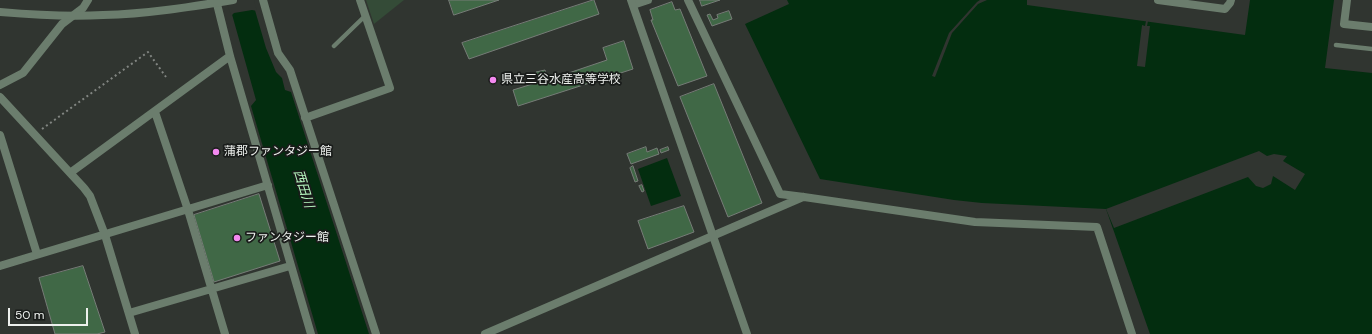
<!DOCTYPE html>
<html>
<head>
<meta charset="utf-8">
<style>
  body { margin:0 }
  #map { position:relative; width:1372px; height:334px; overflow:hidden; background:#303530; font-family:"DM Sans",sans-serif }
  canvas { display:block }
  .scale { position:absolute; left:8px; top:308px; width:80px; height:18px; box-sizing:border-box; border:2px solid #edf0ed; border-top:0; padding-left:5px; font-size:12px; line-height:14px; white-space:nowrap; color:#edf0ed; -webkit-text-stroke:3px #191c1a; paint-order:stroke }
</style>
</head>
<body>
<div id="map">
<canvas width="1372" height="334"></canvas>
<div class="scale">50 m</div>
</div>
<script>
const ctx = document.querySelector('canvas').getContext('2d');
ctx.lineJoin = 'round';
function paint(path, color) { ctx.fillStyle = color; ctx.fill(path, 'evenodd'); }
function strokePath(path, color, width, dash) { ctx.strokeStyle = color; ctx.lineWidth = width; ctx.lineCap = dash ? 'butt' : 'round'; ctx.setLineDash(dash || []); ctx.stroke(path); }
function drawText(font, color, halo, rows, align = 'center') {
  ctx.font = font + ' "DM Sans","Noto Sans JP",sans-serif'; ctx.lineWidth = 3.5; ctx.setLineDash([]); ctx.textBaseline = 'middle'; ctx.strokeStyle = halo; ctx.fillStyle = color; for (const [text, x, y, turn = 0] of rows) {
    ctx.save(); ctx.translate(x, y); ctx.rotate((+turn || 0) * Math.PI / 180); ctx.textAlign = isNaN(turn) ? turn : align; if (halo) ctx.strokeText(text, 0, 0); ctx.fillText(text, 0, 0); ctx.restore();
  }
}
paint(new Path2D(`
  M366,0H404L374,24Z`), '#344b37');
paint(new Path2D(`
  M228,0H252L266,48L276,72L282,78L285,90L291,92L369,334H318L251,106L256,100Z
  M787,0H1027V5L1245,35L1250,0H1334L1325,68L1372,73V334H1150L1106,209L982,203L954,200L820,179L745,24L789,4Z
  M667,158L681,196L651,206L638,169Z`), '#032d0f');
paint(new Path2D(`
  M226,0H254L257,11L252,10L234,13L231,16Z
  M980,0H987L978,4L952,33L935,77L932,76L949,33L977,2Z
  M1146,21H1148L1147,26H1150L1145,67L1137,66L1142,25L1145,26Z
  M1259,151L1267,156L1274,154L1287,156L1283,161L1305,174L1295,190L1273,176L1271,184L1263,188L1256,186L1248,177L1114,228L1106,209Z`), '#303530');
const building = new Path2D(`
  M449,0H499L454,15Z
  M594,0L599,14L469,59L462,43Z
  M700,0H720L702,6Z
  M672,2L675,10L680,9L707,76L678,86L651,20H653L650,10Z
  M729,11L732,19L712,26L707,15L710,14L713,20L718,18L717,15Z
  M624,41L633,69L518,106L513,90L539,82L536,72L545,70L548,80L607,60L603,48Z
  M714,84L762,203L728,217L680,97Z
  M646,147L647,152L657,148L659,154L631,164L627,154Z
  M668,147L669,150L661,153L660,150Z
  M633,166L638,181L635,182L630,168Z
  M642,185L644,191L642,192L639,186Z
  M259,194L280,261L214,282L194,215Z
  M684,206L694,232L648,249L638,221Z
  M83,266L105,332L97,334H55L39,278Z`);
paint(building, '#406846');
strokePath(building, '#767c77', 1);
strokePath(new Path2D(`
  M42,129L148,52L166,77`), '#828682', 2, [2, 3]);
strokePath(new Path2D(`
  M1336,45L1372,49
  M334,46L365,16`), '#6b7d6d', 4.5);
strokePath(new Path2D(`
  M216,0L230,56L311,334
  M263,0L278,53L290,70L376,334
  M688,0L780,194L804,197L975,222L1097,227L1132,334
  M1158,0L1225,9L1230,3L1231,0
  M1347,0L1344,24L1372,27
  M633,5L648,0
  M0,85L23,73L62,24L83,8L88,0
  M0,97L84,188L90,196L105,235L135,334
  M155,112L188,210L225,334
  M305,118L390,88L360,0
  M0,135L37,254
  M70,173L230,56
  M0,266L268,185
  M129,313L290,266
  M485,334L803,197`), '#6b7d6d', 8);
strokePath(new Path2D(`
  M631,0L747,334
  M0,12C35,15 69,17 103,15C147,14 190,7 233,0`), '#6b7d6d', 8);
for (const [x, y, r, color] of [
  [493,80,4,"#f489f0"],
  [216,152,4,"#f489f0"],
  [237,238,4,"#f489f0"]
]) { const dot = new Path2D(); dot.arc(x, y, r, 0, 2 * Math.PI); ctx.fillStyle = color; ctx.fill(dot); strokePath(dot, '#191c1a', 1.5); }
drawText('12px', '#edf0ed', '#191c1a', [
  ["県立三谷水産高等学校",501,80],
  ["蒲郡ファンタジー館",224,152],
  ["ファンタジー館",245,238]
], 'left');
drawText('italic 13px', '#b6f7bf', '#191c1a', [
  ["西田川",303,189,73]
]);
</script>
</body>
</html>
